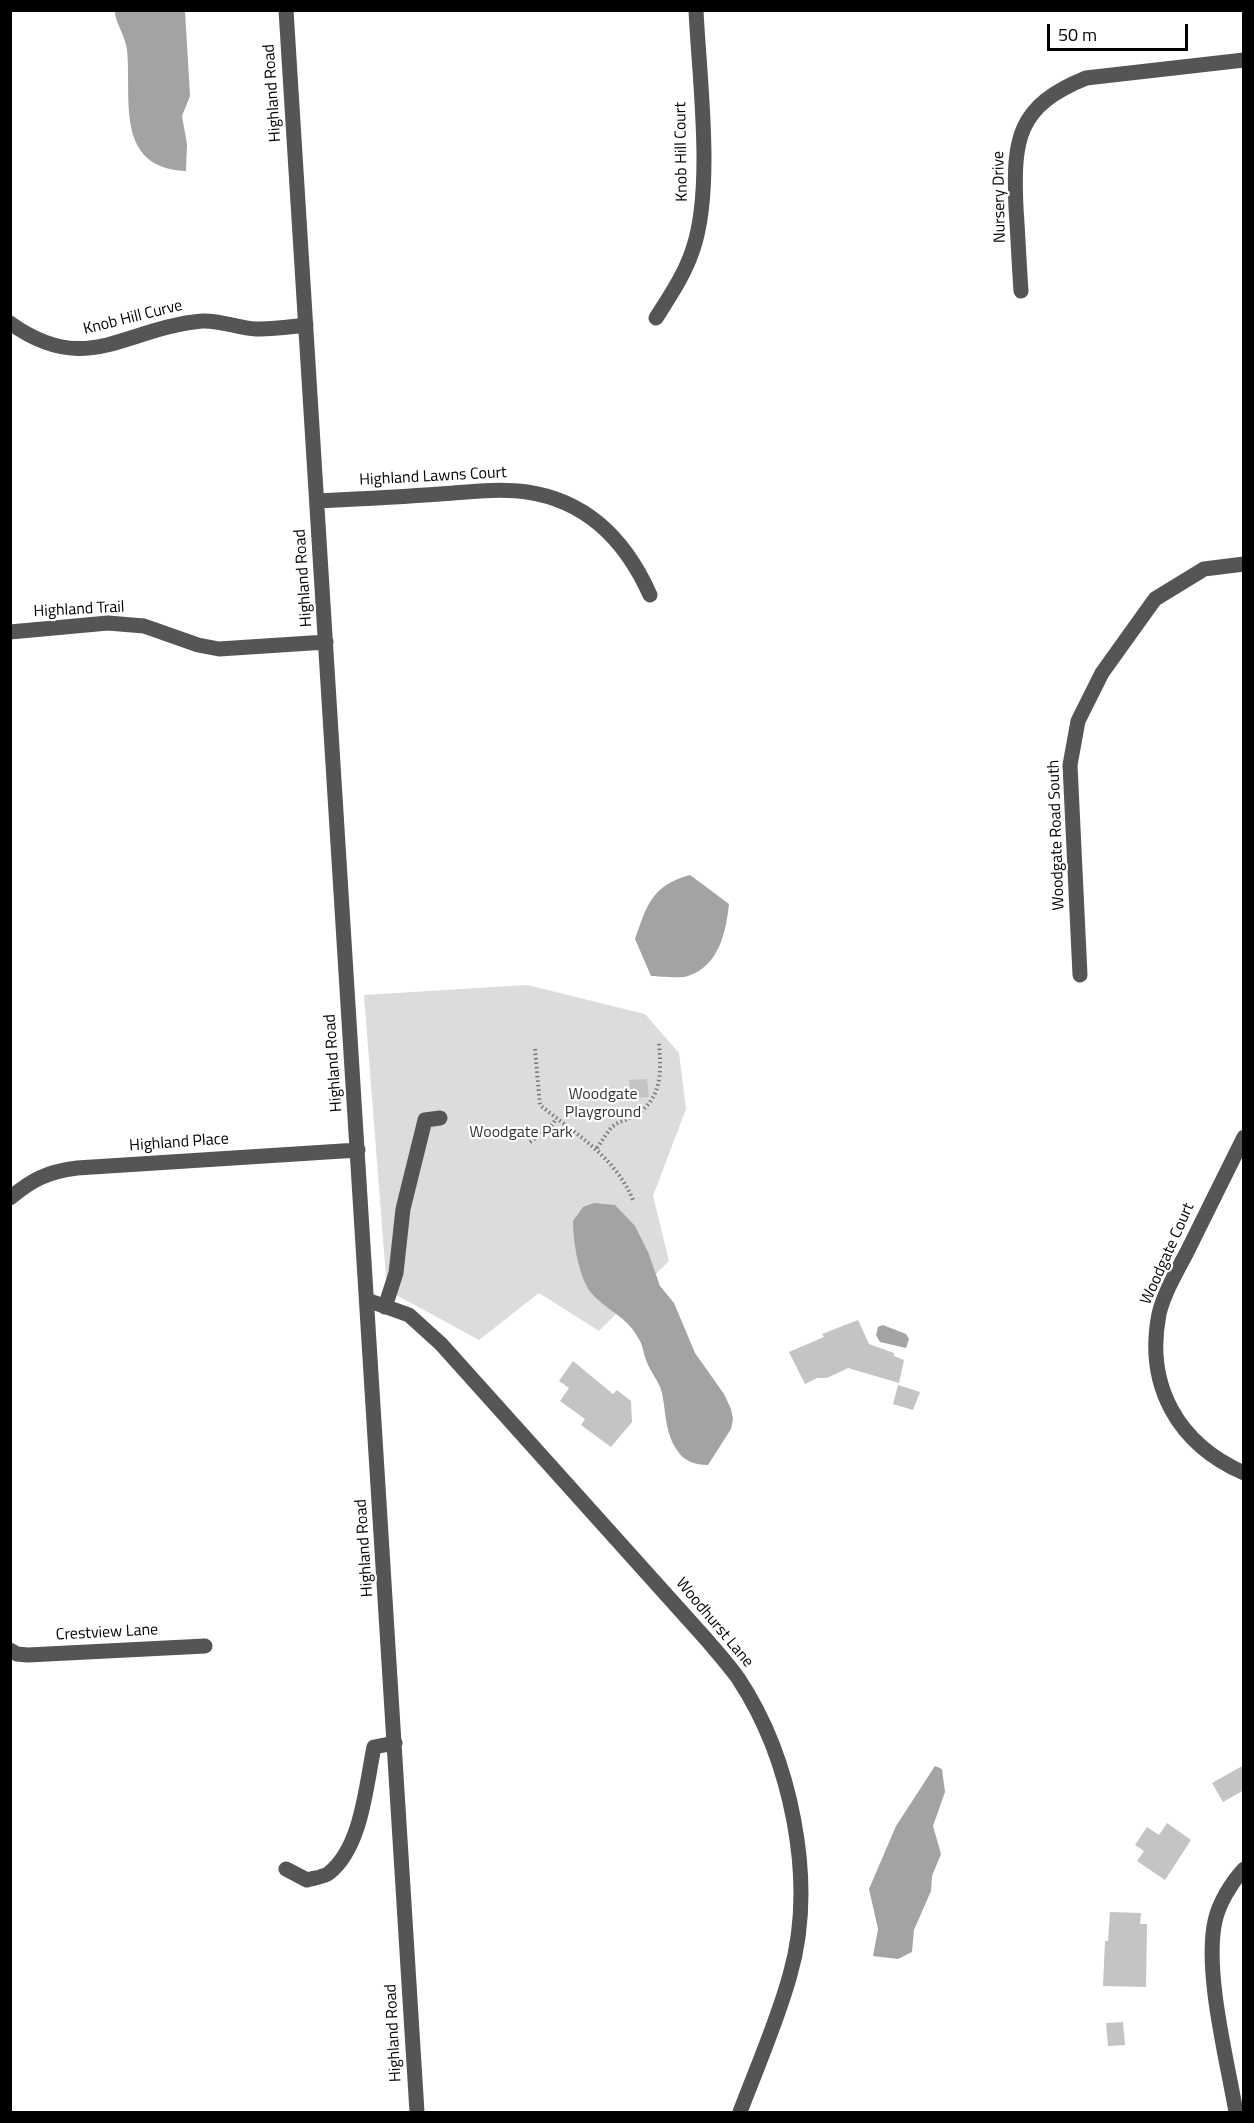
<!DOCTYPE html>
<html>
<head>
<meta charset="utf-8">
<style>
  body { margin:0 }
  #map { position:relative; width:1254px; height:2123px; overflow:hidden; background:#fff; font-family:"Titillium Web",sans-serif }
  canvas { display:block }
  .frame { position:absolute; inset:0; border:12px solid #000; pointer-events:none }
  .scale { position:absolute; left:1047px; top:24px; width:141px; height:27px; box-sizing:border-box; border:3px solid #000; border-top:0; padding-left:8px; font-size:18px; line-height:21px; white-space:nowrap; color:#000; -webkit-text-stroke:4px #fff; paint-order:stroke }
</style>
</head>
<body>
<div id="map">
<canvas width="1254" height="2123"></canvas>
<div class="frame"></div>
<div class="scale">50 m</div>
</div>
<script>
const ctx = document.querySelector('canvas').getContext('2d');
ctx.lineJoin = 'round';
function paint(path, color) { ctx.fillStyle = color; ctx.fill(path, 'evenodd'); }
function strokePath(path, color, width, dash) { ctx.strokeStyle = color; ctx.lineWidth = width; ctx.lineCap = dash ? 'butt' : 'round'; ctx.setLineDash(dash || []); ctx.stroke(path); }
function drawText(font, color, halo, rows, align = 'center') {
  ctx.font = font + ' "Titillium Web",sans-serif'; ctx.lineWidth = 4.5; ctx.setLineDash([]); ctx.textBaseline = 'middle'; ctx.strokeStyle = halo; ctx.fillStyle = color; for (const [text, x, y, turn = 0] of rows) {
    ctx.save(); ctx.translate(x, y); ctx.rotate((+turn || 0) * Math.PI / 180); ctx.textAlign = isNaN(turn) ? turn : align; if (halo) ctx.strokeText(text, 0, 0); ctx.fillText(text, 0, 0); ctx.restore();
  }
}
paint(new Path2D(`
  M527,985L645,1014L679,1053L686,1109L653,1196L669,1261L599,1331L539,1293L479,1340L387,1290L364,995Z`), '#dcdcdc');
paint(new Path2D(`
  M115,11H185L190,96L182,116L187,144L186,171C114,168 132,99 127,50C126,37 114,20 115,11Z
  M690,875L729,904C726,932 719,966 688,976C678,979 661,976 651,976L635,939C647,905 652,885 690,875Z
  M594,1203L615,1205L635,1226L648,1252L660,1286L674,1303L695,1353L724,1394L731,1409L733,1419L731,1429L708,1465C696,1465 683,1461 677,1450C665,1433 666,1412 662,1393C660,1382 650,1372 646,1360C644,1355 643,1348 641,1343C628,1316 610,1313 593,1295C579,1280 573,1242 573,1221L583,1207Z
  M883,1325L906,1334L909,1339L906,1348L880,1342L876,1335L878,1327Z
  M935,1766L942,1769L945,1792L933,1826L941,1854L932,1876L931,1891L914,1930L912,1952L898,1959L873,1956L878,1929L869,1889L896,1826Z`), '#a3a3a3');
paint(new Path2D(`
  M647,1079L649,1097L631,1098L629,1080Z
  M858,1320L869,1344L894,1353V1356L904,1360L899,1383L848,1368L827,1378H817L805,1384L789,1352L824,1337L822,1334Z
  M573,1361L613,1394L617,1390L631,1401L632,1422L611,1447L581,1425L585,1419L560,1401L569,1388L559,1381Z
  M898,1385L920,1392L913,1410L893,1404Z
  M1244,1765V1790L1223,1802L1212,1783Z
  M1167,1823L1191,1840L1165,1880L1137,1861L1144,1851L1135,1845L1147,1827L1159,1835Z
  M1110,1912L1141,1913L1140,1924H1147L1146,1987L1103,1986L1105,1941H1108Z
  M1123,2022L1125,2045L1108,2046L1106,2023Z`), '#c4c4c4');
strokePath(new Path2D(`
  M535,1049L540,1105C575,1134 615,1156 633,1200
  M530,1142L549,1129L556,1119
  M597,1148C602,1141 606,1134 611,1128C618,1121 628,1120 636,1115C663,1097 661,1071 659,1042`), '#777', 4, [1.5, 3]);
strokePath(new Path2D(`
  M286,10L417,2112
  M1021,291C1019,263 1018,236 1016,208C1013,139 1017,106 1086,78L1244,60
  M656,318C670,296 685,274 693,249C714,188 699,77 696,10
  M10,323C87,378 124,328 202,321C220,320 238,328 256,329C272,329 290,327 306,325
  M317,501C358,499 399,497 440,494C468,492 499,488 527,492C588,501 626,541 650,595
  M10,632L108,623L144,626L198,645L219,649L326,642
  M1080,975L1070,765L1078,721L1102,673L1155,599L1204,569L1244,564
  M1244,1137C1225,1176 1206,1214 1187,1252C1177,1271 1164,1293 1159,1314C1145,1386 1178,1444 1244,1473
  M10,1198C33,1179 47,1172 77,1168L358,1150
  M367,1300L409,1315L441,1344L706,1639C717,1652 728,1664 738,1678C791,1758 817,1881 790,1975C777,2022 757,2067 740,2112
  M385,1307L396,1273L403,1209L425,1120L440,1118
  M10,1650L17,1654L28,1655L205,1646
  M286,1869L307,1880C314,1878 324,1877 329,1873C362,1847 366,1785 374,1747L395,1743
  M1236,2112C1227,2060 1204,1971 1215,1921C1219,1903 1231,1883 1244,1869`), '#555', 15);
drawText('16px', '#000', '#fff', [
  ["Highland Road",273,93,-94],
  ["Knob Hill Court",682,152,-91],
  ["Nursery Drive",1000,197,-91],
  ["Knob Hill Curve",133,318,-14],
  ["Highland Lawns Court",433,477,-3],
  ["Highland Road",304,578,-94],
  ["Highland Trail",79,610,-3],
  ["Woodgate Road South",1057,835,-92],
  ["Highland Road",334,1063,-94],
  ["Highland Place",179,1143,-4],
  ["Woodgate Court",1168,1254,-66],
  ["Highland Road",365,1548,-94],
  ["Woodhurst Lane",714,1623,50],
  ["Crestview Lane",107,1633,-3],
  ["Highland Road",394,2033,-93]
]);
drawText('16px', '#333', '#fff', [
  ["Woodgate",603,1095],
  ["Playground",603,1113],
  ["Woodgate Park",521,1133]
]);
</script>
</body>
</html>
